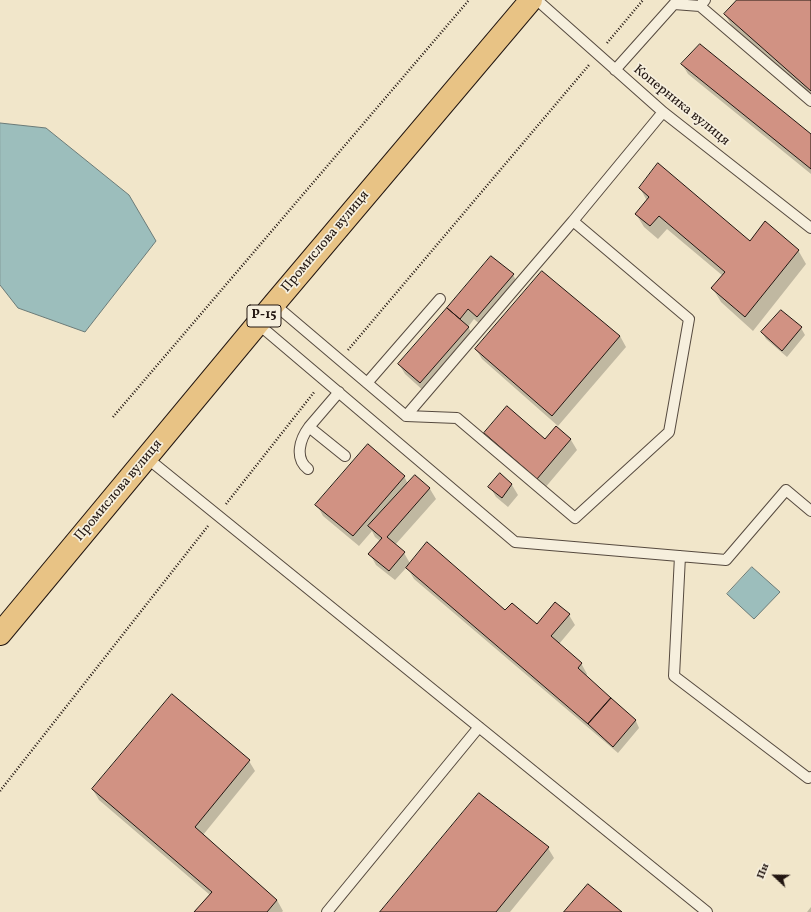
<!DOCTYPE html>
<html>
<head>
<meta charset="utf-8">
<style>
  body { margin:0 }
  #map { position:relative; width:811px; height:912px; overflow:hidden; background:#f1e6ca; font-family:Vollkorn,serif }
  canvas { display:block }
  .north { position:absolute; left:755px; top:856px; width:40px; height:40px; -webkit-text-stroke:3px #f6efdd; paint-order:stroke; rotate:292deg; font-size:11px; font-weight:700; line-height:16px; text-align:center; color:#221611 }
  .north::after { content:''; display:block; margin:auto; width:14px; height:18px; background:#221611; clip-path:polygon(50% 0,100% 100%,50% 72%,0 100%) }
</style>
</head>
<body>
<div id="map">
<canvas width="811" height="912"></canvas>
<div class="north">Пн</div>
</div>
<script>
const ctx = document.querySelector('canvas').getContext('2d');
ctx.lineJoin = 'round';
function paint(path, color) { ctx.fillStyle = color; ctx.fill(path, 'evenodd'); }
function strokePath(path, color, width, dash) { ctx.strokeStyle = color; ctx.lineWidth = width; ctx.lineCap = dash ? 'butt' : 'round'; ctx.setLineDash(dash || []); ctx.stroke(path); }
function drawText(font, color, halo, rows, align = 'center') {
  ctx.font = font + ' Vollkorn,serif'; ctx.lineWidth = 3.5; ctx.setLineDash([]); ctx.textBaseline = 'middle'; ctx.strokeStyle = halo; ctx.fillStyle = color; for (const [text, x, y, turn = 0] of rows) {
    ctx.save(); ctx.translate(x, y); ctx.rotate((+turn || 0) * Math.PI / 180); ctx.textAlign = isNaN(turn) ? turn : align; if (halo) ctx.strokeText(text, 0, 0); ctx.fillText(text, 0, 0); ctx.restore();
  }
}
const water = new Path2D(`
  M0,123L46,128L129,195L156,241L85,332L18,308L0,285Z
  M752,567L780,592L754,619L727,594Z`);
paint(water, '#9cbebc');
strokePath(water, '#6b7b78', 1);
paint(new Path2D(`
  M738,0H811V96L733,28L725,14Z
  M682,64L811,135V174L688,74Z
  M640,188L750,242L798,250L806,264L753,331L721,302L713,289L723,276L667,229L658,239L644,227L636,214L647,201Z
  M491,257L513,275L519,285L483,327L474,319L468,327L475,338L426,393L405,374L399,364Z
  M801,328L805,335L787,357L766,339L762,332Z
  M620,336L626,347L558,426L482,359L476,349Z
  M556,427L571,440L577,450L544,489L491,443L485,433L546,440Z
  M500,475L512,485L518,495L508,507L496,497L490,487Z
  M404,476L408,484L415,476L430,489L436,499L395,545L404,553L411,565L537,625L569,615L575,625L559,644L581,663L587,674L586,676L636,721L639,728L618,753L414,579L407,567L395,580L376,565L370,554L380,541L375,537L372,531L359,546L323,516L317,505Z
  M249,761L255,771L203,835L277,900L283,911L282,912H196L210,895L99,800L93,790Z
  M548,848L554,858L510,912H382Z
  M811,907V912H807Z`), '#0003');
const building = new Path2D(`
  M737,0H811V91L724,14Z
  M700,44L811,134V169L681,64Z
  M658,163L750,241L765,221L799,250L745,317L711,288L725,272L659,216L650,226L635,214L649,197L639,188Z
  M491,256L514,274L477,317L468,309L460,319L447,308Z
  M542,271L620,336L552,416L475,349Z
  M447,308L469,327L420,383L398,364Z
  M781,310L802,327L782,351L761,332Z
  M507,406L545,439L556,426L571,439L537,479L484,433Z
  M368,444L405,476L353,536L315,505Z
  M500,473L512,484L502,498L488,487Z
  M415,475L430,488L387,537L405,552L389,571L368,554L382,538L368,526Z
  M427,542L505,610L512,603L537,624L555,602L570,614L551,636L582,663L578,668L611,698L588,724L406,568Z
  M172,694L250,760L195,827L277,900L267,912H194L212,892L92,789Z
  M611,698L636,720L613,747L588,724Z
  M479,793L549,847L496,912H380Z
  M588,884L622,912H564Z`);
paint(building, '#d19283');
strokePath(building, '#221611', 1);
const lane = new Path2D(`
  M537,0L663,112L811,228
  M700,6L811,101
  M615,70L674,4L700,6L705,0
  M274,304L406,416L573,221
  M258,324L515,542L726,560L786,490L811,511
  M367,383L440,299
  M339,392L309,427L345,456
  M406,416L457,418L575,518L669,432L689,319L573,221L663,112
  M147,458L707,912
  M308,469C294,458 300,439 309,427
  M680,556L674,676L808,778L811,777
  M327,912L479,727`);
const primary = new Path2D(`
  M0,634L274,304L531,0`);
strokePath(lane, '#564a3f', 12);
strokePath(primary, '#221611', 24);
strokePath(new Path2D(`
  M607,43L643,0
  M348,350L589,65
  M113,417L469,0
  M226,504L315,391
  M0,791L208,526`), '#221611', 2.5, [1, 2]);
strokePath(lane, '#f6efdd', 10);
strokePath(primary, '#e8c385', 22);
for (const [x, y, w] of [
  [264,316,34]
]) { const box = new Path2D(); box.roundRect(x - w / 2, y - 11, w, 22, 3); ctx.fillStyle = '#f6efdd'; ctx.fill(box); strokePath(box, '#221611', 1); }
drawText('bold 13px', '#221611', null, [
  ["Р-15",264,316]
]);
drawText('14px', '#221611', '#f6efdd', [
  ["Коперника вулиця",681,106,39],
  ["Промислова вулиця",326,242,-50],
  ["Промислова вулиця",119,491,-50]
]);
</script>
</body>
</html>
